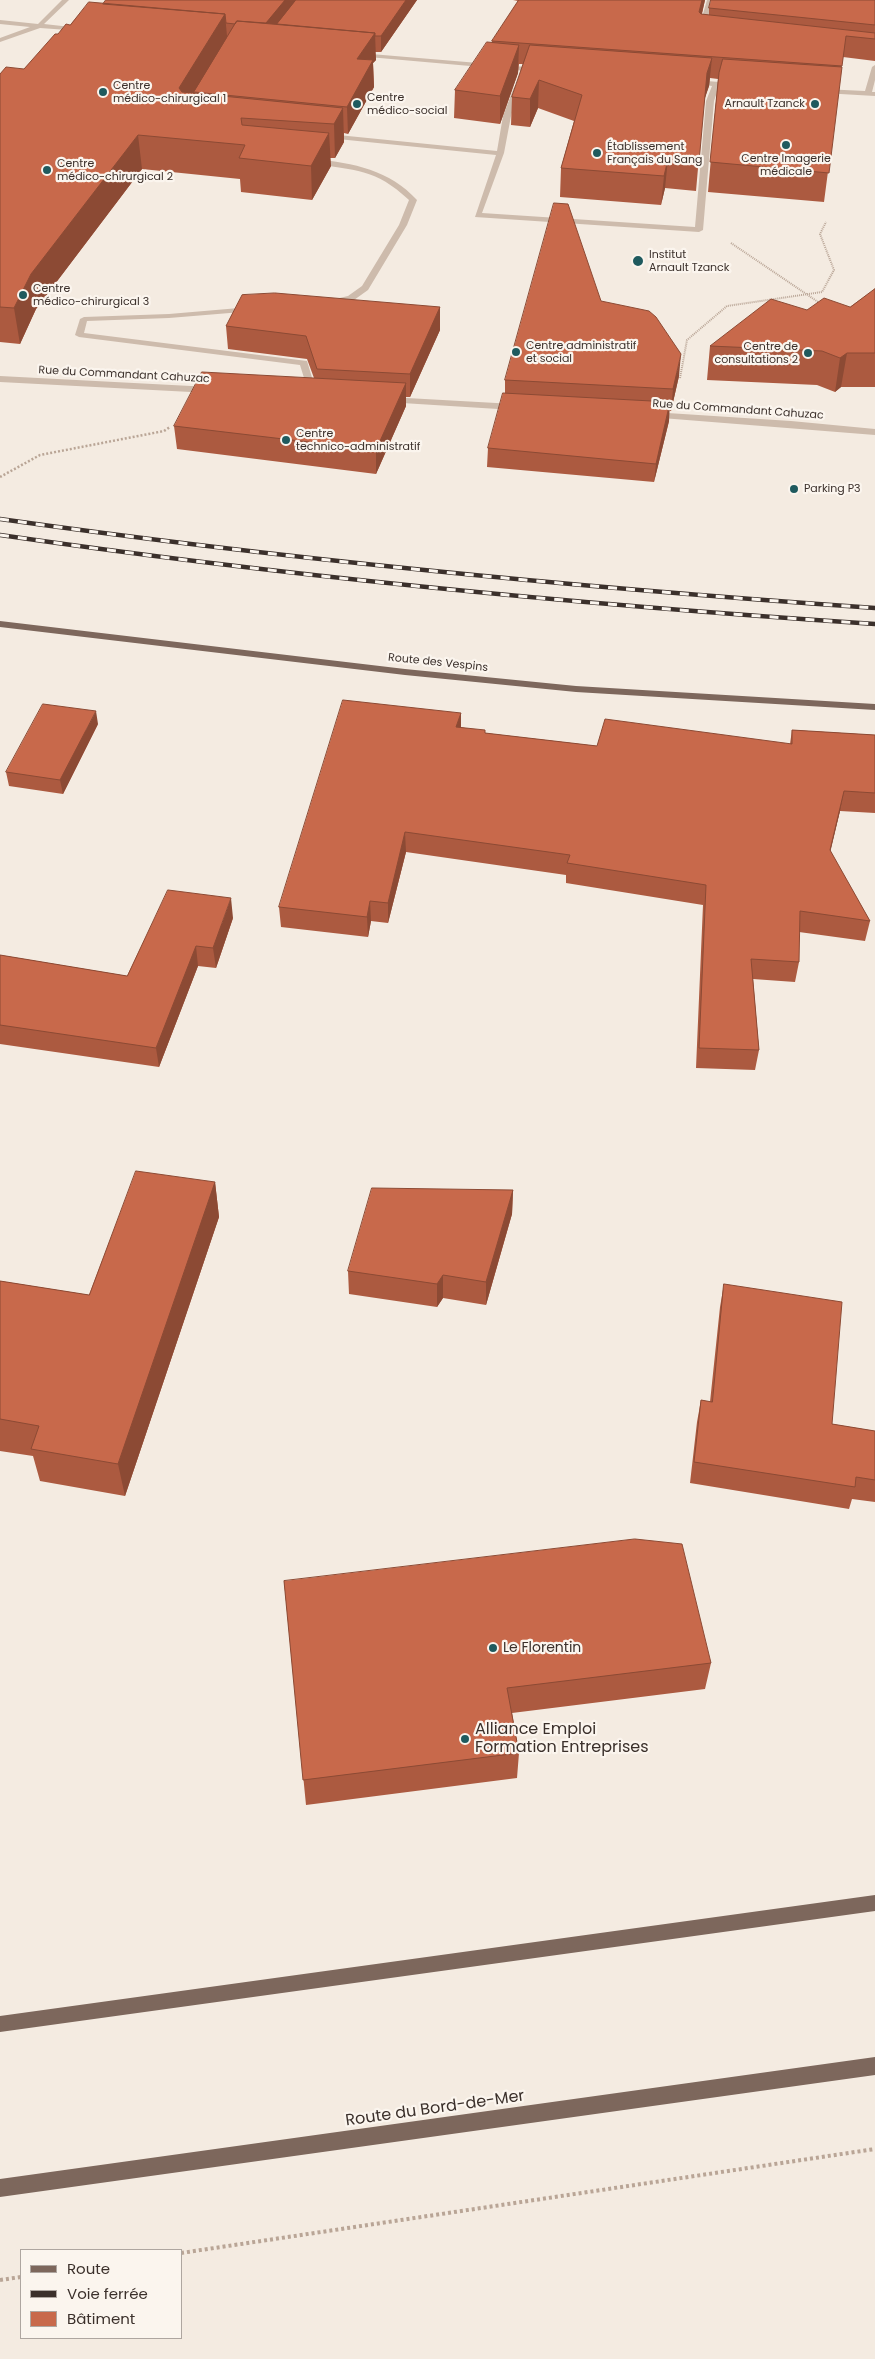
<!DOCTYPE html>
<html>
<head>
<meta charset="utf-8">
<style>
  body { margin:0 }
  #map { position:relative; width:875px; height:2359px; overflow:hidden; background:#f4ebe1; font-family:Poppins,sans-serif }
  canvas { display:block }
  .legend { position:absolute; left:20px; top:2249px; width:162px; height:90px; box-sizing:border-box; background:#fbf5ee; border:1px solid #aea6a0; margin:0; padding:6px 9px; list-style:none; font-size:15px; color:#3b302b }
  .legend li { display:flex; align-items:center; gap:10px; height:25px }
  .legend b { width:25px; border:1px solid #aea6a0 }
</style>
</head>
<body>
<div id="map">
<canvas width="875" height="2359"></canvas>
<ul class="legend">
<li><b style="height:6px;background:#7d675c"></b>Route</li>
<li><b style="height:6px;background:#3b302b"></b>Voie ferrée</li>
<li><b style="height:14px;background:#c8694b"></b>Bâtiment</li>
</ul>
</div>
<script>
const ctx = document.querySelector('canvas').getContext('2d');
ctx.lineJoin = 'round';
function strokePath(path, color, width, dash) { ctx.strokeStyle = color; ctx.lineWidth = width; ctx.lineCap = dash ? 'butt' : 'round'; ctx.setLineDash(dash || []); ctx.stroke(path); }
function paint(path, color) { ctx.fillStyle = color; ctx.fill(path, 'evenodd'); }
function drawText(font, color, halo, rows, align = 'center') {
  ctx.font = font + ' Poppins,sans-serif'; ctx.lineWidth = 4.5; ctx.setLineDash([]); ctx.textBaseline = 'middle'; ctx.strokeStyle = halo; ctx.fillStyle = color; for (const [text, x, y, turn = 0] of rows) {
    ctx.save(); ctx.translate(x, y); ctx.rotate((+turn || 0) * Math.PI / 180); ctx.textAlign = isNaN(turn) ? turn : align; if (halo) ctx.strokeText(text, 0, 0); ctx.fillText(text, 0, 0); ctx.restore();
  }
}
strokePath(new Path2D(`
  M731,243L821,304
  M680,378L687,340L727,306L822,292L834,270L820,234L826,222`), '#b9a596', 2, [1, 1]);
strokePath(new Path2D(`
  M0,477L40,455L164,431L170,427`), '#b9a596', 2.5, [2, 2]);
strokePath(new Path2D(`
  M181,2253L875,2149
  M0,2280L21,2277`), '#b9a596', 4, [3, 3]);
paint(new Path2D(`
  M62,0H69L44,24L80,28L83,30L82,31L40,28L0,42V38L30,27L0,24V20L38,24Z
  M707,0H713L704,31L701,33L698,31Z
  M359,53L538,68L541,70L538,72L357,56V54Z
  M875,65V80L872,92H875V96L823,93L820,91L823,89L865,91L872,67Z
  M693,80L733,83L736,85L733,87L719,86L714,101L703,230L699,232L475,217L496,155L328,138L324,136L328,134L497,151L503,116L514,87L517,85L520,87L511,116L504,153L482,213L695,227L706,101L712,86L691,83L690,82Z
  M315,159C353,163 390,170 417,200L407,225L368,290L354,300L330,305H327V301L348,296L362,286L399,225L409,200C375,168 355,171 312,163V159Z
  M251,307H254V311L169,318L87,321L84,333L307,361L317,394L316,396L309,394L300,365L79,337L75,335L80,319L84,317L169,314Z
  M0,376L210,387L214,390L210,393L0,382Z
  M389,397L514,404L518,407L514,410L386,402V398Z
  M652,412L791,421L875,429V435L649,417L648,415Z`), '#cdbbac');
paint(new Path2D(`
  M0,621L405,669L576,686L875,704V710L576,692L405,675L0,627Z
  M875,1895V1911L0,2032V2016Z
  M875,2057V2075L0,2197V2179Z`), '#7d675c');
const rail = new Path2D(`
  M0,519C291,560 582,588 875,608
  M0,535C291,577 582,605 875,624`);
strokePath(rail, '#3b302b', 4.5);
strokePath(rail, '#fbf5ee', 3, [9]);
paint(new Path2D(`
  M106,0H417L381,52H375L376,60L373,63L374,87L348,134L344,133V142L335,158H330L331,166L312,200L241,192L240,179L142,169L36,309L20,344L0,342V74L24,69L58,34L70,25L103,4Z
  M513,0H705L702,14L709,15V8L875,0V61L843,57L824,202L708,192L718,79L710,78L709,86L704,100L696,191L665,188L661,205L560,197L561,168L574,121L538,108L530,127L511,125L512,97L523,64H519L518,73L500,124L454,118L455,90L492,43V41L518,1Z
  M875,289V387H841L835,392L817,385L707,380L710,346L807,310L850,307Z
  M601,301L679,376L671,411H669V421L654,482L487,467L488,448L505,393V380Z
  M440,307V330L410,397H406V406L376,474L177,449L174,426L314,378L307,359L228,349L226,326Z
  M461,713V727L485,733L597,746L790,744L792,730L875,735V813L840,811L830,851L870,921L865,941L799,932V962L795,982L753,979L759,1050L755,1070L696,1068L703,905L566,883V875L406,852L388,923L371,921L368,937L281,927L279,907Z
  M98,724L63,794L9,786L6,772Z
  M233,918L216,968L198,966L159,1067L0,1044V955L127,976Z
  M215,1182L219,1217L125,1496L40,1481L33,1456L0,1451V1281L89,1295Z
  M513,1190L512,1214L486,1305L443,1298L437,1307L349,1294L348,1271Z
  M724,1284L832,1424L875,1431V1502L852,1499L849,1509L690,1483L697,1422L701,1400L710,1402L720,1307Z
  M284,1581L711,1663L705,1689L512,1713L519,1753L517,1778L306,1805Z`), '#ac5a40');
paint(new Path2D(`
  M285,0H299L275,29L263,26Z
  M406,0H417L381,52V36Z
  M702,0H705L697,33L699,12Z
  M225,14L228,47L194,92L195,101L182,121L179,88Z
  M375,33L376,60L373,63L374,87L348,134L347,107L357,59Z
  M519,45L518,73L500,124V96Z
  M712,58L709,86L704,101L707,73Z
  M539,80L538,108L530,127V99Z
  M343,108L344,142L335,158L334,124Z
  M329,133L331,166L312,200L311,166Z
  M138,135L142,169L36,309L20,344L14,308L31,274Z
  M668,159L665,188L661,205L664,176Z
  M440,307V330L410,397V374Z
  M847,353L841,387L835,392L840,358Z
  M681,354L679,376L671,411L673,389Z
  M406,383V406L376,474V450Z
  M670,402L669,421L654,482L656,464Z
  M96,711L98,724L63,794L60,780Z
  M461,713V733L456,727Z
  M844,791L840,811L826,870L830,850Z
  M405,832L406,852L388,923V903Z
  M231,898L233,918L216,968L213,948Z
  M370,901L371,921L368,937L367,917Z
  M196,946L198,966L159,1067L156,1048Z
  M215,1182L219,1217L125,1496L118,1464Z
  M513,1190L512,1214L486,1305V1282Z
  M443,1275V1298L437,1307V1284Z`), '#8c4a34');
const building = new Path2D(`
  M106,0H285L266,23L237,21L235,24L226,23L225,14L103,4Z
  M296,0H406L381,36H375V33L277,24Z
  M519,0H702L699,12L701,14L875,33V39L846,36L842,66L492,41Z
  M711,0H875V25L709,8Z
  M89,2L225,14L179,88L182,92L343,108L334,124L241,118L242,125L329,133L311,166L239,158L245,145L138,135L31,274L14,308L0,307V74L6,67L24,69L55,34H58L66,24L70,25Z
  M237,21L375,33L357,59L373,60L347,107L194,92Z
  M487,42L519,45L500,96L455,90Z
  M530,45L712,58L707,73L699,162L668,159L664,176L561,168L582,95L539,80L530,99L512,97Z
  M723,59L842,67L829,173L710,162L719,73Z
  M554,203L568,204L601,301L649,311L656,317L681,354L673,389L505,380Z
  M875,289V353H847L840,358L822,351L710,346L771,299L807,310L824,298L850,307Z
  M275,293L440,307L410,374L317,369L306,336L226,326L242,295Z
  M202,372L406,383L376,450L174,426Z
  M503,393L670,402L656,464L488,448Z
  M343,700L461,713L456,727L485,730V733L597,746L605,719L792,744V730L875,735V793L844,791L830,850L870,921L800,911L799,962L751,959L759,1050L699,1048L706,885L567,863L570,855L405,832L388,903L370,901L367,917L279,907Z
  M43,704L96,711L60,780L6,772Z
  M168,890L231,898L213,948L196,946L156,1048L0,1025V955L127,976Z
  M136,1171L215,1182L118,1464L31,1449L39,1426L0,1419V1281L89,1295Z
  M372,1188L513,1190L486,1282L443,1275L437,1284L348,1271Z
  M724,1284L842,1302L832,1424L875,1431V1480L856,1477L855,1487L694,1462L701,1400L712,1402Z
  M635,1539L682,1544L711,1663L507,1688L519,1753L303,1780L284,1581Z`);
paint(building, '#c8694b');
strokePath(building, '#8c4a34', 1);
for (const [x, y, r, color] of [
  [103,92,5,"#1f5a5e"],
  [357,104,5,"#1f5a5e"],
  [815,104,5,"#1f5a5e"],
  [786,145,5,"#1f5a5e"],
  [597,153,5,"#1f5a5e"],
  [47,170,5,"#1f5a5e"],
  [638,261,6,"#1f5a5e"],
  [23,295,5,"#1f5a5e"],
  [516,352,5,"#1f5a5e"],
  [808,353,5,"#1f5a5e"],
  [286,440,5,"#1f5a5e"],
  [794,489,5,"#1f5a5e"],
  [493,1648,5,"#1f5a5e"],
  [465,1739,5,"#1f5a5e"]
]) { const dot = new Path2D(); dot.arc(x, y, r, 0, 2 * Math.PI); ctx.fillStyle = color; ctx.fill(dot); strokePath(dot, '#fbf5ee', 2); }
drawText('11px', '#3b302b', '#fbf5ee', [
  ["Centre",113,86],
  ["médico-chirurgical 1",113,99],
  ["Centre",367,98],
  ["médico-social",367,111],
  ["Arnault Tzanck",805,104,"right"],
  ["Établissement",607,147],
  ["Français du Sang",607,160],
  ["Centre Imagerie",786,159,"center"],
  ["médicale",786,172,"center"],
  ["Centre",57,164],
  ["médico-chirurgical 2",57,177],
  ["Institut",649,255],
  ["Arnault Tzanck",649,268],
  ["Centre",33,289],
  ["médico-chirurgical 3",33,302],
  ["Centre administratif",526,346],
  ["et social",526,359],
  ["Centre de",798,347,"right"],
  ["consultations 2",798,360,"right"],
  ["Centre",296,434],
  ["technico-administratif",296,447],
  ["Parking P3",804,489]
], 'left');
drawText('11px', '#3b302b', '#fbf5ee', [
  ["Rue du Commandant Cahuzac",124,375,3],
  ["Rue du Commandant Cahuzac",738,410,4],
  ["Route des Vespins",438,663,6]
]);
drawText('14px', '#3b302b', '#fbf5ee', [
  ["Le Florentin",503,1648]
], 'left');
drawText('16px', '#3b302b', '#fbf5ee', [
  ["Alliance Emploi",475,1730],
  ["Formation Entreprises",475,1748]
], 'left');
drawText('16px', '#3b302b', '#fbf5ee', [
  ["Route du Bord-de-Mer",435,2109,-8]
]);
</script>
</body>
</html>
